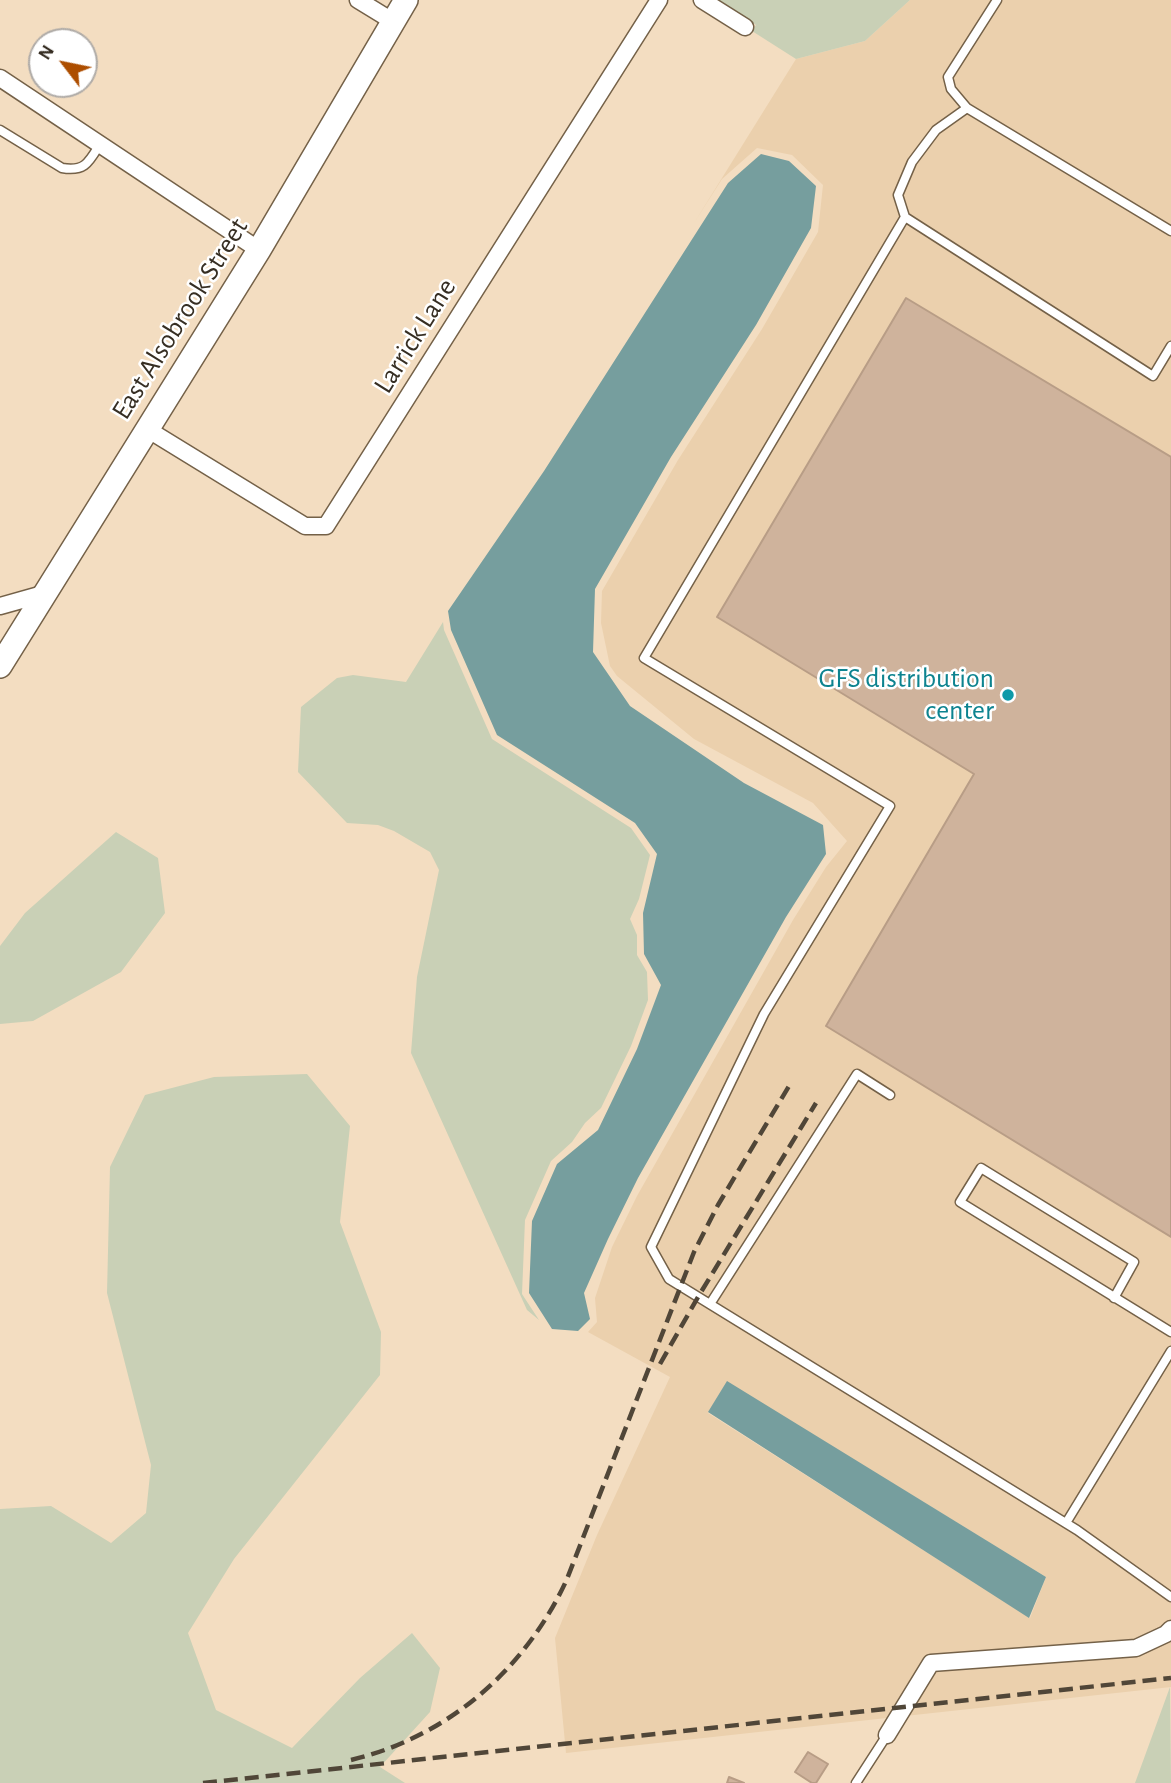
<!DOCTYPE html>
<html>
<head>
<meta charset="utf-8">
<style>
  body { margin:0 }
  #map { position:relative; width:1171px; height:1783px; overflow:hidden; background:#f3ddc1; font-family:"Alegreya Sans",sans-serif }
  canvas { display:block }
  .north { position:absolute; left:28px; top:28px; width:70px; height:70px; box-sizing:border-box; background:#fff; border:2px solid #afaba7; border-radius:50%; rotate:302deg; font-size:19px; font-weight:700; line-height:28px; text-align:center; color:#362e23 }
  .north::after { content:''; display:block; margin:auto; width:24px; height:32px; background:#ad4e00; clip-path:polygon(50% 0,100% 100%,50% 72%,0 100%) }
</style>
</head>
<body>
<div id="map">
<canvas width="1171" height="1783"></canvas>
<div class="north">N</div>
</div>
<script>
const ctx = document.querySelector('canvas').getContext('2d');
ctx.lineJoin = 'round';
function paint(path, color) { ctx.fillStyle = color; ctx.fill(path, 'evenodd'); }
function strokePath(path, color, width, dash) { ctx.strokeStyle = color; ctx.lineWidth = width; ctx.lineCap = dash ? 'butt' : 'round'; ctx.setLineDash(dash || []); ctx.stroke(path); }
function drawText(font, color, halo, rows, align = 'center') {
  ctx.font = font + ' "Alegreya Sans",sans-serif'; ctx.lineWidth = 5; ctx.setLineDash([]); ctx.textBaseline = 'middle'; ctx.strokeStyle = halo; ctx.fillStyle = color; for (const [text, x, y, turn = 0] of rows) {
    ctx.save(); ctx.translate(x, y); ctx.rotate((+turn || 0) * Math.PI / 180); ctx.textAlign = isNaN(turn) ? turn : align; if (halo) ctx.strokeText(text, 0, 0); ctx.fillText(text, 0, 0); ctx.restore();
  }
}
paint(new Path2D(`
  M910,0H1171V1687L566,1753L555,1638L597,1535L670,1377L588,1332L597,1322L595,1298L612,1247L637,1196L793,920L826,867L847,841L813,803L694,739L617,676L610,666L601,623L602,591L678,460L762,329L818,232L823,185L792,155L757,148L722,179L694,223L796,59L865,41ZM727,1382L1046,1577L1030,1618L708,1413Z`), '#ebd0ad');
paint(new Path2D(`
  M717,0H910L865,41L796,59L752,31L756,25Z
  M443,622L444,630L492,739L631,828L650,855L639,899L630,919L637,935V955L647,972L648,1000L631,1046L601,1108L585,1123L572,1142L551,1161L525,1220L522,1294L539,1320L527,1310L411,1053L417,977L439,870L430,852L394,831L378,825L347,823L298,772L301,707L337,678L353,675L406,682Z
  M116,832L158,858L165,913L121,972L33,1021L0,1024V946L25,913Z
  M307,1074L350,1126L340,1222L381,1332L380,1375L234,1559L188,1633L216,1710L292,1748L360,1678L412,1633L440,1668L430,1712L380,1767L405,1783H0V1509L51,1506L111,1543L146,1513L151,1465L107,1293L110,1167L145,1095L214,1077Z
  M1170,1687L1171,1783H1135Z`), '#c9d0b6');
paint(new Path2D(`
  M761,154L789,161L816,186L811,228L756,325L671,457L595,589L593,652L630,706L744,783L823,825L826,854L786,917L638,1178L608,1239L584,1293L590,1319L578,1331L552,1329L529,1293L532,1221L557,1164L598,1130L637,1049L661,985L644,954L643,913L657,854L635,823L497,735L451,630L448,611L544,471L728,183Z
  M727,1381L1046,1577L1029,1618L708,1412Z`), '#769e9e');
const building = new Path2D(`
  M906,298L1171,457V1237L826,1026L974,774L717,617Z
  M808,1752L828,1764L816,1783H812L795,1772Z
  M729,1777L744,1783H727Z`);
paint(building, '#cfb39c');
strokePath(building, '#b89d86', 2);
const lane = new Path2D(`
  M997,0L948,77L951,89L967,108L1171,231
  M0,130L62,168C85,172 89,162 100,144
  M905,217L898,195L912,162L936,130L967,108
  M1171,346L1153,376L905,217L644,658L890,806L764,1014L651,1247L669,1279L1077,1530L1171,1597
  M1114,1298L1134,1262L981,1168L960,1202L1171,1332
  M710,1304L857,1074L890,1095
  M1066,1523L1171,1351
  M856,1783L887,1735`);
const street = new Path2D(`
  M358,0L394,22
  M702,0L745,27
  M0,78L259,250
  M147,429L305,526H326L659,0
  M0,606L43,594
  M887,1735L931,1663L1136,1648L1166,1634L1171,1629`);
const secondary = new Path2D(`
  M0,666L259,250L406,0`);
strokePath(lane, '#746148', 11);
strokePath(street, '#746148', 19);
strokePath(secondary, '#746148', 26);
strokePath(lane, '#fff', 8);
strokePath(street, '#fff', 16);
strokePath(secondary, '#fff', 23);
strokePath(new Path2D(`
  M660,1364L698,1297L816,1103
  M351,1760C448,1737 526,1669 567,1579L694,1252L718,1205L789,1086
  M203,1783L1171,1678`), '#504638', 4.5, [14, 7]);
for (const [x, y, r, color] of [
  [1008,695,7,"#0f9aa8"]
]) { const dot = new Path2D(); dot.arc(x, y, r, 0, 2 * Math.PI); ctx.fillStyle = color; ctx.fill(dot); strokePath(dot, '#fff', 2.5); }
drawText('28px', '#362e23', '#fff', [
  ["East Alsobrook Street",180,319,-58],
  ["Larrick Lane",415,336,-58]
]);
drawText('28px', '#0d838f', '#fff', [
  ["GFS distribution",994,679],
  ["center",994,711]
], 'right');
</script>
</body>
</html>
